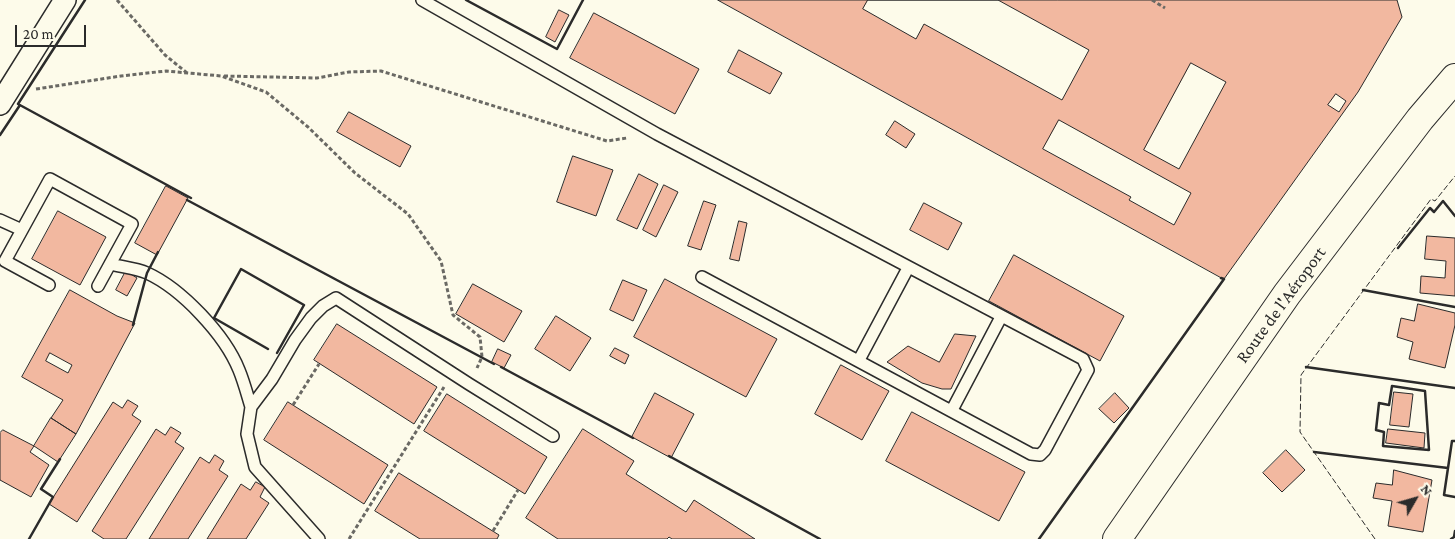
<!DOCTYPE html>
<html>
<head>
<meta charset="utf-8">
<style>
  body { margin:0 }
  #map { position:relative; width:1455px; height:539px; overflow:hidden; background:#fdfbea; font-family:"Crimson Pro",serif }
  canvas { display:block }
  .north { position:absolute; left:1390px; top:474px; width:50px; height:50px; -webkit-text-stroke:4px #fdfbea; paint-order:stroke; rotate:52deg; font-size:14px; font-weight:700; line-height:20px; text-align:center; color:#2b2b2b }
  .north::after { content:''; display:block; margin:auto; width:18px; height:22px; background:#2b2b2b; clip-path:polygon(50% 0,100% 100%,50% 72%,0 100%) }
  .scale { position:absolute; left:15px; top:25px; width:71px; height:22px; box-sizing:border-box; border:2px solid #2b2b2b; border-top:0; padding-left:6px; font-size:15px; line-height:18px; white-space:nowrap; color:#2b2b2b; -webkit-text-stroke:4px #fdfbea; paint-order:stroke }
</style>
</head>
<body>
<div id="map">
<canvas width="1455" height="539"></canvas>
<div class="north">N</div>
<div class="scale">20 m</div>
</div>
<script>
const ctx = document.querySelector('canvas').getContext('2d');
ctx.lineJoin = 'round';
function paint(path, color) { ctx.fillStyle = color; ctx.fill(path, 'evenodd'); }
function strokePath(path, color, width, dash) { ctx.strokeStyle = color; ctx.lineWidth = width; ctx.lineCap = dash ? 'butt' : 'round'; ctx.setLineDash(dash || []); ctx.stroke(path); }
function drawText(font, color, halo, rows, align = 'center') {
  ctx.font = font + ' "Crimson Pro",serif'; ctx.lineWidth = 4; ctx.setLineDash([]); ctx.textBaseline = 'middle'; ctx.strokeStyle = halo; ctx.fillStyle = color; for (const [text, x, y, turn = 0] of rows) {
    ctx.save(); ctx.translate(x, y); ctx.rotate((+turn || 0) * Math.PI / 180); ctx.textAlign = isNaN(turn) ? turn : align; if (halo) ctx.strokeText(text, 0, 0); ctx.fillText(text, 0, 0); ctx.restore();
  }
}
const building = new Path2D(`
  M718,0H1397L1402,17L1358,92L1224,279Z
  M868,0H998L1089,50L1062,100L924,24L916,39L863,9Z
  M559,10L569,15L555,42L546,37Z
  M594,13L699,69L675,114L570,58Z
  M739,50L782,73L770,94L728,72Z
  M1191,63L1226,82L1179,169L1144,150Z
  M1336,94L1346,101L1339,112L1328,105Z
  M349,112L411,146L400,167L337,132Z
  M1059,120L1191,193L1174,225L1129,200L1131,197L1043,149Z
  M895,121L915,134L906,148L886,135Z
  M573,156L613,170L596,216L557,202Z
  M639,174L658,184L637,229L617,220Z
  M664,185L678,192L656,237L643,230Z
  M166,186L188,198L157,255L135,243Z
  M704,201L716,205L701,250L688,246Z
  M924,203L962,223L948,250L910,230Z
  M58,211L106,237L80,285L32,259Z
  M739,221L747,223L739,261L730,259Z
  M1427,236L1455,238V296L1420,293L1421,276L1445,278L1446,261L1425,259Z
  M1014,255L1124,316L1100,361L989,301Z
  M126,271L137,278L127,296L116,290Z
  M665,279L777,339L746,397L634,337Z
  M623,280L647,290L633,321L610,310Z
  M473,284L522,311L504,342L456,314Z
  M70,290L117,316L135,323L76,434L51,418L63,400L22,377ZM50,353L72,365L68,373L46,361Z
  M1418,304L1455,313V325L1445,368L1409,359L1413,342L1397,337L1401,318L1414,321Z
  M556,316L591,338L570,371L535,349Z
  M337,324L437,387L414,424L314,360Z
  M955,334L976,336L951,389H942L922,383L887,362L908,346L939,362Z
  M615,348L629,355L625,364L610,356Z
  M498,349L511,355L504,368L492,362Z
  M841,365L889,391L862,440L815,414Z
  M1394,392L1413,394L1409,427L1390,425Z
  M655,393L694,414L671,458L632,437Z
  M1115,393L1129,408L1114,423L1099,409Z
  M447,394L547,457L525,494L424,431Z
  M128,400L138,406L132,415L141,421L77,522L49,504L113,402L122,408Z
  M288,402L388,465L364,504L264,440Z
  M912,412L1025,472L999,521L886,461Z
  M51,418L76,434L58,462L34,446Z
  M171,427L181,433L175,442L184,448L126,539H104L92,531L156,429L165,435Z
  M583,429L634,461L626,474L686,512L694,500L755,539H672L669,537L667,539H558L526,518Z
  M1388,429L1425,433L1424,448L1386,443Z
  M3,430L34,446L30,452L49,465L31,497L0,480V433Z
  M1286,450L1305,470L1282,492L1263,473Z
  M215,455L224,461L219,470L228,476L188,539H149L200,457L209,463Z
  M1394,470L1432,480L1423,532L1388,526L1392,501L1373,498L1376,483L1392,485Z
  M399,473L499,535L497,539H420L375,511Z
  M256,482L265,487L260,497L269,503L246,539H207L241,484L250,490Z`);
paint(building, '#f2b8a0');
strokePath(building, '#2b2b2b', 1);
const lane = new Path2D(`
  M422,0L657,134L1083,359L1088,370L1045,450L1040,455L1031,454L702,277
  M0,220L22,230
  M110,264C122,267 136,268 147,273C182,289 225,335 239,370C244,382 247,394 251,407
  M49,285L5,261L50,179L132,224L98,286
  M859,360L908,268
  M952,410L1001,317
  M319,539L255,467L247,434L251,407L272,379L295,340L311,318L323,306L336,298L469,384L553,436`);
const street = new Path2D(`
  M0,104L65,0`);
const secondary = new Path2D(`
  M1117,539L1287,294L1420,119L1455,78`);
strokePath(lane, '#2b2b2b', 14);
strokePath(street, '#2b2b2b', 24);
strokePath(secondary, '#2b2b2b', 30);
strokePath(new Path2D(`
  M117,0L165,55L187,73
  M1152,0L1165,8
  M224,76L317,78L349,72L381,71L607,141L627,138
  M36,89L121,76L166,71L221,76L266,92L308,127L355,173L408,214L441,261L453,315L480,337L482,357L477,368
  M293,405L319,364
  M493,531L518,490
  M349,539L444,387`), '#6a6964', 3, [4, 2.5]);
strokePath(lane, '#fdfbea', 11);
strokePath(street, '#fdfbea', 21);
strokePath(secondary, '#fdfbea', 28);
strokePath(new Path2D(`
  M1375,539L1300,432L1301,375L1431,199L1435,201L1455,176`), '#2b2b2b', 1, [6, 2.5]);
strokePath(new Path2D(`
  M85,0L18,104L191,198
  M466,0L557,49L583,0
  M0,135L20,105
  M187,200L494,364
  M1398,248L1430,208L1434,212L1443,201L1455,216
  M1363,290L1455,307
  M133,325L147,273L158,252
  M268,349L214,318L241,269L304,305L277,353
  M501,367L633,438
  M1306,367L1455,388
  M1392,386L1425,391L1429,450L1383,446L1384,432L1376,430L1379,403L1389,405Z
  M1455,441H1452L1444,495L1455,497
  M1314,452L1448,468
  M669,456L820,539
  M29,539L53,497L41,489L60,459
  M1039,539L1224,279L1221,278
  M1451,539L1454,537L1455,531`), '#2b2b2b', 2.5);
drawText('18px', '#2b2b2b', '#fdfbea', [
  ["Route de l'Aéroport",1281,305,-54]
]);
</script>
</body>
</html>
